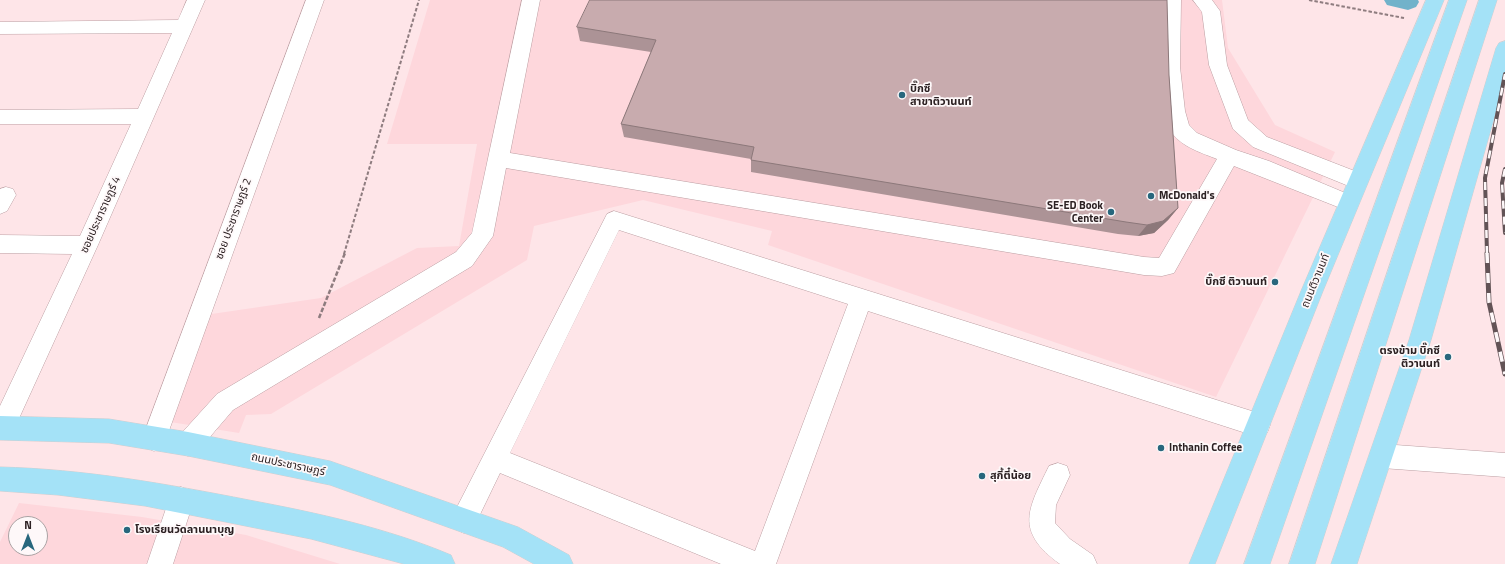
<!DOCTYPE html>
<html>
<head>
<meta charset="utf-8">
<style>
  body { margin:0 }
  #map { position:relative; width:1505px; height:564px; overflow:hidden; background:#fee5e8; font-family:"Titillium Web",sans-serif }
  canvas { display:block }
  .north { position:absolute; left:8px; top:516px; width:40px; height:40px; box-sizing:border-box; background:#fef8f9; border:1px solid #aaa2a3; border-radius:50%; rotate:0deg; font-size:11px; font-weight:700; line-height:16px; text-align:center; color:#2c2123 }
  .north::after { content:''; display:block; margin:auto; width:14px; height:18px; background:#28677d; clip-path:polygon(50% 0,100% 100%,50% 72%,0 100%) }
</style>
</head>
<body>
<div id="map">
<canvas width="1505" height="564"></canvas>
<div class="north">N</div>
</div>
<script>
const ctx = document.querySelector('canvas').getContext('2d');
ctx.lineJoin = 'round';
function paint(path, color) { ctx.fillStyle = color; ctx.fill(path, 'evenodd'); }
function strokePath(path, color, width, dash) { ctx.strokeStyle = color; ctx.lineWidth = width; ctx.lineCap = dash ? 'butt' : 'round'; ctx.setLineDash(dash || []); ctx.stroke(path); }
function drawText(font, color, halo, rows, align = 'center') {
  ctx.font = font + ' "Titillium Web","Noto Sans Thai",sans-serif'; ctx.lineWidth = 3.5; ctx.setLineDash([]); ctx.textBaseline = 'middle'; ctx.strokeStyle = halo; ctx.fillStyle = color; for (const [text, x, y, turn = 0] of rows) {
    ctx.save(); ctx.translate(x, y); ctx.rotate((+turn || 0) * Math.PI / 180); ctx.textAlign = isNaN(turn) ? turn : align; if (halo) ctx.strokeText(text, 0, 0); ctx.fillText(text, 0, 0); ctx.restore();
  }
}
paint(new Path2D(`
  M430,0H1222L1228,48L1275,125L1335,152L1216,397L768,245L772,231L643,200L534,226L527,260L271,414L246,415L239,433L164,421L198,316L321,298L417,248L459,246L477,144H387Z
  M19,503L142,517L246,535L340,564H0V542ZM16,524H40V548H16Z`), '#fed7dc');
paint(new Path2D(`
  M1384,0H1418L1419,2L1416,7L1408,10L1387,5Z`), '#71b2ca');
const minor = new Path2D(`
  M187,0H205L98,245L11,436L0,439V406L72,254L0,253V235L80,236L131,124H0V110L138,109L172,33L0,34V22L178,20Z
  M306,0H324L166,439L163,447L154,451L145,447L142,439Z
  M522,0H540L510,153L1144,257L1159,258L1217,159C1202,153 1182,147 1172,133C1157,110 1163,29 1163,0H1181L1180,67L1185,111L1189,125L1197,133L1236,150L1269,161L1355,197L1358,203L1355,209L1348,211L1234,166L1174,273L1162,276L1144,275L506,168L493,236L472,266L233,410L197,452L188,456L179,452L176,444L179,436L217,394L456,252L472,233Z
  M1193,0H1212L1220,11L1227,65L1248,120L1267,137L1365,175L1368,181L1365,187L1358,189L1351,187L1253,147L1233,129L1209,65L1202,12Z
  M6,187L13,189L16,195L7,211L0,214V189Z
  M614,211L1258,413L1267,417L1270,425L1267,433L1258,437L868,311L776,564H721L500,473L473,529L464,533L455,529L451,520L455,511L607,214ZM619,230L848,304L755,551L510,453Z
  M1382,444L1505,453V477L1382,468L1373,464L1370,456L1373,448Z
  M1058,463L1067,466L1070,475L1056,505L1055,523L1070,539L1093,555L1097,564H1060C1014,531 1028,509 1049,466Z
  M181,487L190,491L194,500L173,564H147L172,491Z`);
const major = new Path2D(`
  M1426,0H1444L1323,291L1215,564H1189L1301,291Z
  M1449,0H1467L1270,564H1244Z
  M1479,0H1497L1315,564H1289Z
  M1505,41V80L1431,340L1357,564H1331L1409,340L1496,48L1499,43Z
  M0,416L109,419L188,432L330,461L518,527L569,555L573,564H534L503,547L330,485L188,456L109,443L0,440Z
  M0,467C84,469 167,484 249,500C318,513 387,528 451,555L455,564H404L311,539L145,506L58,495L0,491Z`);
strokePath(minor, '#bc9fa3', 1);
strokePath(major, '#d1cecf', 1);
strokePath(new Path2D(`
  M1309,0L1404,18
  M344,254L419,0`), '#8e7c7f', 2, [3.5, 2]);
strokePath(new Path2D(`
  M319,318L345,253`), '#8e7c7f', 2.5, [4.5, 2]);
paint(minor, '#fff');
paint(major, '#a4e2f7');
const railFar1 = new Path2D(`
  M1505,169L1502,183L1505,233
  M1487,254L1485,178L1505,74`);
const rail = new Path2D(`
  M1487,253L1489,302L1505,374`);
strokePath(railFar1, '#625356', 4);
strokePath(rail, '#625356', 5);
strokePath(railFar1, '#fef8f9', 2.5, [8]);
strokePath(rail, '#fef8f9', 3.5, [10]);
paint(new Path2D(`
  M577,27L1169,75L1178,208L1168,220L1154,233L1138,236L1118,234L751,172V159L624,137L621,124L651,52L580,41Z`), '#ac9396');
paint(new Path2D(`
  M1178,208L1168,220L1154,233L1138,236L1147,225Z`), '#8c787a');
const building = new Path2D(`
  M590,0H1167L1169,75L1178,208L1163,221L1147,225L1126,222L751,160L754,147L621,124L656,40L577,27Z`);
paint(building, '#c8abae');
strokePath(building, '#8c787a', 1);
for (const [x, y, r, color] of [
  [902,95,4,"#28677d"],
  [1151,196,4,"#28677d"],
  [1111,212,4,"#28677d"],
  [1275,282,4,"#28677d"],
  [1448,357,4,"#28677d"],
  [1161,448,4,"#28677d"],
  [982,476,4,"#28677d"],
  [127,530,4,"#28677d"]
]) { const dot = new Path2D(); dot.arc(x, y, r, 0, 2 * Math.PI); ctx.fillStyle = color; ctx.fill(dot); strokePath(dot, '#fef8f9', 1.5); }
drawText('bold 11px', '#2c2123', '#fef8f9', [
  ["บิ๊กซี",910,89],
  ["สาขาติวานนท์",910,102],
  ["McDonald's",1159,196],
  ["SE-ED Book",1103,206,"right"],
  ["Center",1103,219,"right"],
  ["บิ๊กซี ติวานนท์",1267,282,"right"],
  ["ตรงข้าม บิ๊กซี",1440,351,"right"],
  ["ติวานนท์",1440,364,"right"],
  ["Inthanin Coffee",1169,448],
  ["สุกี้ตี๋น้อย",990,476],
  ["โรงเรียนวัดลานนาบุญ",135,530]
], 'left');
drawText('11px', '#2c2123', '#fef8f9', [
  ["ซอยประชาราษฎร์ 4",101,215,-66],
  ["ซอย ประชาราษฎร์ 2",234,219,-70],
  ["ถนนติวานนท์",1316,281,-68],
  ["ถนนประชาราษฎร์",288,465,12]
]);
</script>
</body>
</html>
